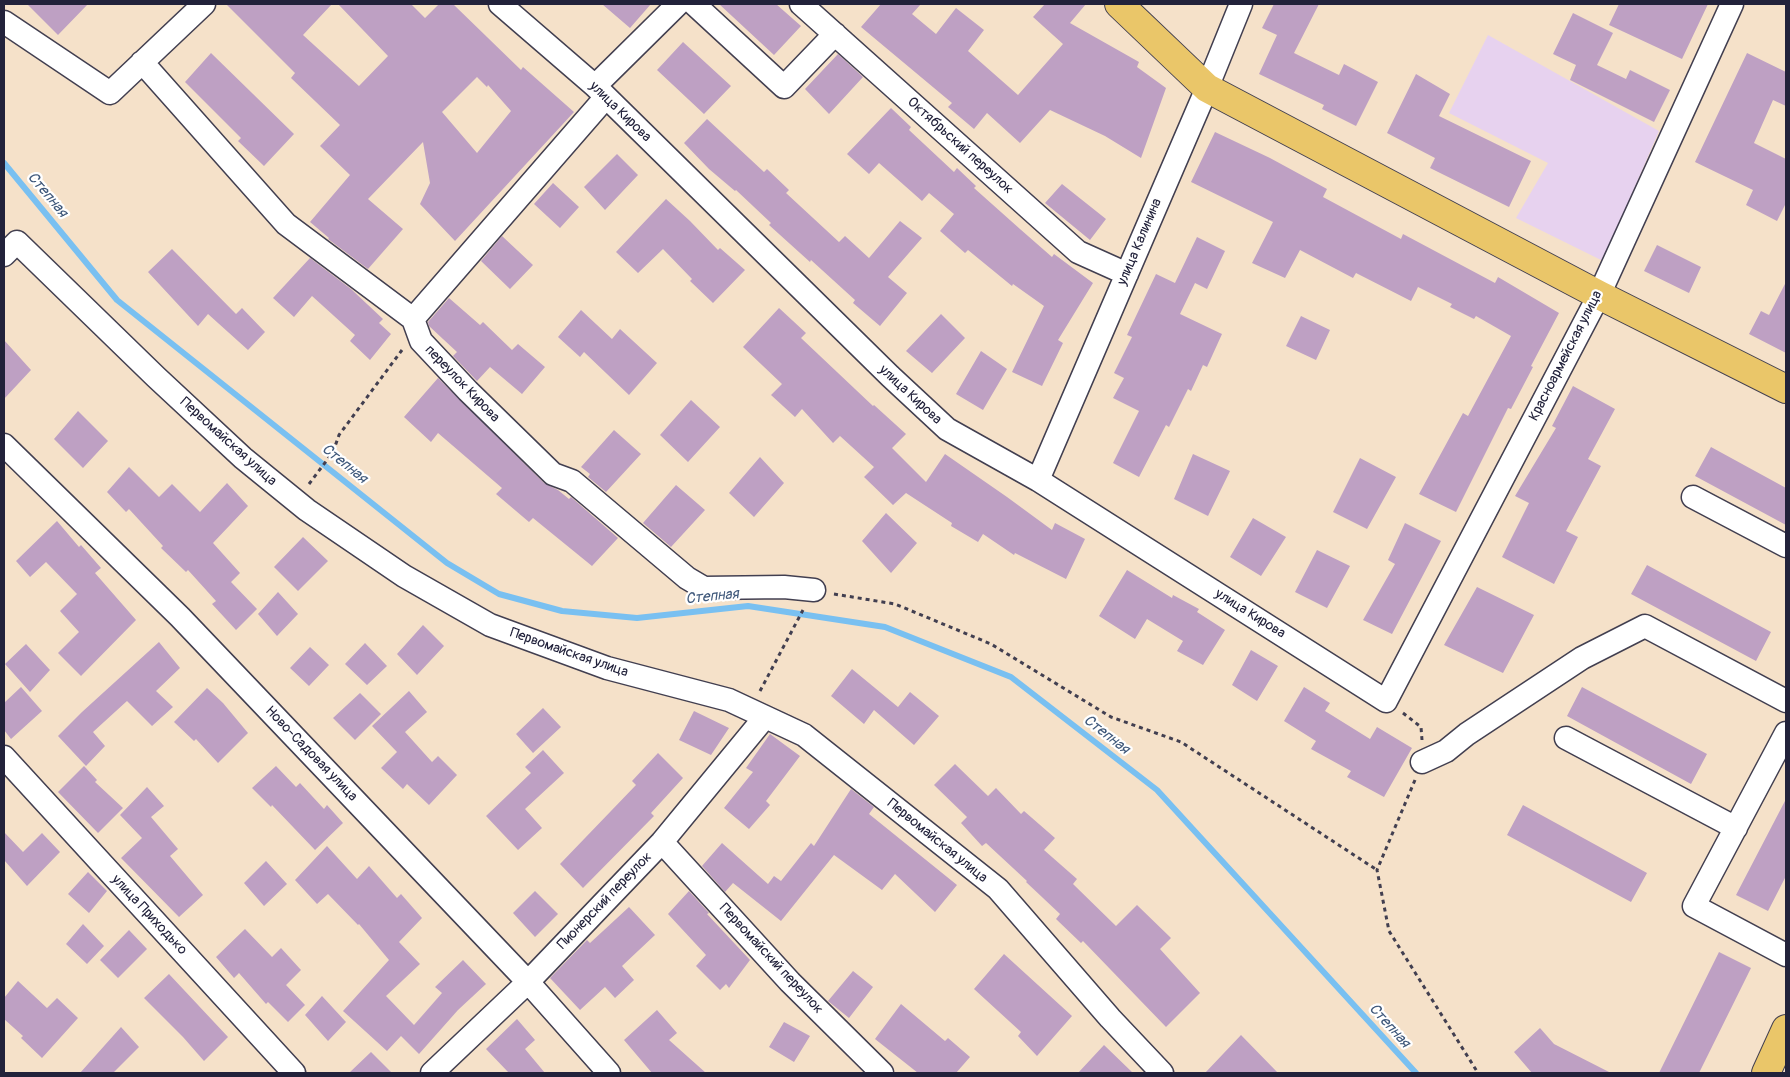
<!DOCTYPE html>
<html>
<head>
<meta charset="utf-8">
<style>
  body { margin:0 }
  #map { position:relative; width:1790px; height:1077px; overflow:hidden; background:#f5e1c9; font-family:Pangolin,sans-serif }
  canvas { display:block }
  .frame { position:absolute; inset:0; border:5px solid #22223b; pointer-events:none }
</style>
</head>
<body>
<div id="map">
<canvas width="1790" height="1077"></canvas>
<div class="frame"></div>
</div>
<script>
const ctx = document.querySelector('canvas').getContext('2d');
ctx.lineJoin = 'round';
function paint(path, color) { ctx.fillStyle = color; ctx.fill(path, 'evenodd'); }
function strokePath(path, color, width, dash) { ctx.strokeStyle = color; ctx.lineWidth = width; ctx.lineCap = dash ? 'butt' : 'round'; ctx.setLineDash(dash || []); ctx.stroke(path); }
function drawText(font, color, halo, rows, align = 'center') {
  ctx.font = font + ' Pangolin,sans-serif'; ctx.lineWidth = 4.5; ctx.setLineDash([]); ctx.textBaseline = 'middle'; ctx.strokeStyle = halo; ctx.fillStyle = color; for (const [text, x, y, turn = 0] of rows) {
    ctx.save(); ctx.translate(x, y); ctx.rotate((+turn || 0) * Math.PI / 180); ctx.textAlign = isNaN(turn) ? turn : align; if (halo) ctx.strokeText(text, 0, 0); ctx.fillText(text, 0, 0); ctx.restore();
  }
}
paint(new Path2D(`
  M1488,35L1659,131L1603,261L1516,218L1548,163L1449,113Z`), '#e7d2ef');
strokePath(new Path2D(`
  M4,163L117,300L447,563L499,594L562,611L637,618L748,606L885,627L1011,677L1157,790L1416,1073`), '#79c0f1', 6);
paint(new Path2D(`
  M27,4H88L58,35Z
  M226,4H332L303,35L359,86L388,56L338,4H411L425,18L439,4H453L521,70L523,67L574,112L455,241L420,204L430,183L423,142L368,199L403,229L368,269L328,239L329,238L310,222L350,175L320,146L340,125L291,78L295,73ZM477,77L487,87L488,85L511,111L477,153L442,112Z
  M602,4H651L630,28Z
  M719,4H776L801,26L774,55Z
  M881,4H921L912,14L936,34L956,8L984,30L968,51L1018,95L1063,44L1033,17L1045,4H1086L1070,23L1139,62L1137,67L1166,88L1141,158L1105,136L1050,110L1020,143L987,113L974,129L948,107L952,103L861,27Z
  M1274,4H1319L1294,53L1339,75L1344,64L1378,82L1356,126L1322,109L1324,105L1259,74L1277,35L1262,28Z
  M1619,4H1708L1682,59L1609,25Z
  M1573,13L1613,33L1597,65L1626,79L1630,70L1670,90L1654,122L1570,80L1576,65L1553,54Z
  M683,42L731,86L704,114L657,70Z
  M211,53L294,134L264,166L238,141L241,138L185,82Z
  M1747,53L1786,72V106L1773,100L1754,143L1786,159V203L1777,221L1746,205L1753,190L1695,162Z
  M838,54L863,77L829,114L805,89Z
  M1416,74L1450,94L1439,116L1531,161L1509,207L1430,168L1435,158L1387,133Z
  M891,108L911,127L909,130L954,172L957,168L976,186L974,188L1020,229L1052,257L1054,254L1093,283L1058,340L1063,343L1042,386L1012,372L1044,306L1013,284L1012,286L968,250L965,253L940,231L954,214L929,193L922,201L879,163L869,174L847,154Z
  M707,119L764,172L767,169L789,190L786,193L839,242L845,236L869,258L900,221L922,238L888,277L907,293L880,326L853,303L855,300L811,260L810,262L769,225L771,223L736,190L735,191L709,169L684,143Z
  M1215,132L1270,158L1327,189L1323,197L1401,239L1403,234L1495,283L1498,277L1559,313L1531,366L1533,367L1511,409L1508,408L1456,512L1419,494L1463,413L1468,416L1511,336L1476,316L1474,319L1450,307L1452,304L1418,287L1411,301L1356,273L1353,278L1300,250L1285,278L1252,263L1273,222L1191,182Z
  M617,154L638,175L605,210L584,187Z
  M553,183L579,207L560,228L534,204Z
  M1062,184L1106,219L1090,240L1045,203Z
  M666,199L690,221L718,250L720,248L745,270L713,303L690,281L692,279L663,249L638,273L616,252Z
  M502,236L533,265L510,289L481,261Z
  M1197,237L1225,251L1207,289L1195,283L1180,314L1222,334L1207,367L1203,365L1191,391L1188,389L1169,427L1166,425L1139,477L1113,463L1139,411L1113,398L1124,378L1114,373L1132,337L1127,335L1156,274L1175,283Z
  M1657,245L1701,267L1689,293L1644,271Z
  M172,249L236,314L242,308L265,332L248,350L208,314L198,326L148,272Z
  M310,258L351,289L383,319L379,323L391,334L370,360L350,341L355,335L312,296L294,317L273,298Z
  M1786,282V353L1749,334L1761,311L1769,315Z
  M449,298L480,325L483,322L512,350L518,344L545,367L522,394L490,367L477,381L453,356L457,352L429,326L428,322Z
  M779,308L806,333L801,338L873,406L874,405L906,434L892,448L926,482L945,454L1007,497L1052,530L1055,523L1085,539L1066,579L1015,553L1014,555L983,534L978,542L951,526L952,523L906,493L893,505L864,477L874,467L840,436L833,443L802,409L795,417L771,395L782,384L743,347Z
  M581,310L612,339L620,329L657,363L629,395L584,352L580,357L558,337Z
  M941,314L965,338L932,373L906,351Z
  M1301,316L1330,330L1316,360L1286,346Z
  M4,340L31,370L4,399Z
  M981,351L1007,369L983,410L956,394Z
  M438,378L544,483L558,490L569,499L571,497L618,538L592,566L533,518L529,522L496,494L502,488L438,433L431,442L404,417Z
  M1573,386L1615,409L1588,459L1601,466L1566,531L1578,537L1554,584L1502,557L1529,503L1515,496L1556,428L1552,426Z
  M691,400L720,427L688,462L660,435Z
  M78,411L108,441L83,468L54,439Z
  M614,430L641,454L606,492L588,477L590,474L581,467Z
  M1711,447L1786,488V525L1695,476Z
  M1193,454L1230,471L1208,516L1174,499Z
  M760,457L784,483L754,517L729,493Z
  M1360,458L1396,477L1367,529L1333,512Z
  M129,467L159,497L172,484L200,512L227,483L248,506L213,543L240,573L231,582L257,609L236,630L212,604L216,601L188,570L186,572L161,548L163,546L129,509L126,512L107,492Z
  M676,485L705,510L671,547L643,523Z
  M886,513L917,543L891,573L862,541Z
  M1253,518L1286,537L1261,576L1230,557Z
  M57,521L79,547L81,545L101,568L95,573L136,620L81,676L58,653L79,632L60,611L77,594L46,562L30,577L16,561Z
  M1405,523L1441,541L1392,634L1363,620L1395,564L1388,560Z
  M303,537L328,561L298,591L274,567Z
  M1317,550L1350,566L1327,608L1295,592Z
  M1647,565L1771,632L1756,661L1631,594Z
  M1127,570L1172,598L1173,595L1199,609L1197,612L1225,630L1203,665L1177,651L1183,641L1147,619L1135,639L1099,616Z
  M1477,587L1534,615L1503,673L1444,645Z
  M278,592L298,614L277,636L258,614Z
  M423,625L444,646L417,675L397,654Z
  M159,642L180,668L156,691L173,707L152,726L127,701L93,732L105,746L86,766L58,736L82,712Z
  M365,643L387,666L367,685L345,664Z
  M26,644L50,670L30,692L5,664Z
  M310,647L329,665L309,686L290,668Z
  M1251,650L1278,666L1257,701L1232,685Z
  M852,669L898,707L910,692L939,716L914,745L874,710L864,724L831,696Z
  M21,687L42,711L11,739L4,730V703Z
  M1304,687L1330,703L1325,711L1370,739L1377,727L1412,748L1384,797L1347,777L1351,771L1311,749L1316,741L1284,721Z
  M1582,687L1707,754L1691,784L1567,716Z
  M207,688L223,703L248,733L218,763L196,739L194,741L174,722Z
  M409,691L427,712L405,732L432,762L438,756L457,775L429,805L407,784L403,789L381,768L397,752L372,726Z
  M360,693L381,714L355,740L333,718Z
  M543,708L561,727L533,753L516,734Z
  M694,711L729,728L711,755L679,740Z
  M770,734L800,756L766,801L770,805L749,829L724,808L753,772L746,768Z
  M543,750L564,773L525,809L542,828L518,850L486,816L531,773L525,767Z
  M658,753L683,778L651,813L654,816L583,888L560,864L636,785L632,781Z
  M955,764L988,796L996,788L1021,814L1024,811L1055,838L1044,850L1077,879L1073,884L1116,926L1137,905L1171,938L1160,949L1200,993L1166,1027L1083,941L1081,943L1056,919L1060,914L1026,882L1027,881L986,843L982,846L961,823L967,817L934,785Z
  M84,766L97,780L95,782L123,808L98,833L58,792Z
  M276,766L296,787L300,783L324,809L327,805L343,823L315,850L272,805L271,807L252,788Z
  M147,787L164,806L151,817L178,849L170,856L203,895L179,917L121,858L142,838L120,815Z
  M851,789L874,807L869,814L957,885L935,912L895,874L882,890L834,855L781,921L733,883L725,892L702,866L722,843L768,884L774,876L781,881L811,843L814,846Z
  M1786,799V876L1768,911L1736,895Z
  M1523,805L1647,873L1631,902L1507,835Z
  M4,832L23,852L42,833L60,852L27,886L4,860Z
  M327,846L357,879L369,866L397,898L401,894L422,918L399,942L420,964L386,996L414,1025L442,993L435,987L463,960L486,984L458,1010L419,1054L401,1036L387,1051L343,1011L389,960L359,924L358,925L328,894L317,904L295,880Z
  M266,861L287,884L264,906L244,883Z
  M88,872L107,891L89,913L68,894Z
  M535,891L558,914L535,937L513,913Z
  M689,891L709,913L707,914L750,960L729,988L726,984L720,990L696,966L706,955L668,914Z
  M629,907L655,935L622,966L634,980L615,998L605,987L580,1010L550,978L587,940L590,943Z
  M83,924L104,946L87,964L66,944Z
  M245,929L272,957L281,948L301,970L286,985L305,1005L288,1022L268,1002L266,1004L239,973L234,978L216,957Z
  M129,930L147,949L118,978L100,960Z
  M1719,952L1751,968L1699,1073H1659Z
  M1004,954L1072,1016L1037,1056L1018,1036L1021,1032L974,989Z
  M853,971L873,987L849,1018L828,1001Z
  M169,974L228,1037L204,1061L183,1037L144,998Z
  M18,981L47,1008L57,998L78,1018L42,1058L21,1038L23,1036L4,1019V998Z
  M322,996L346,1022L328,1041L305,1015Z
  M901,1004L945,1041L948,1038L970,1057L956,1073H918L875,1039Z
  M657,1010L677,1033L669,1040L706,1073H652L624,1040Z
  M517,1019L535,1040L525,1049L545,1073H509L486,1049Z
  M784,1022L810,1036L794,1062L769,1047Z
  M121,1027L139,1047L113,1073H80Z
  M1540,1028L1554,1044L1611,1073H1532L1514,1052Z
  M1241,1035L1278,1073H1205Z
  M1104,1045L1133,1073H1078Z
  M371,1052L392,1073H349Z`), '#bea0c3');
const minor = new Path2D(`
  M500,4L595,86L890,376L947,429L1038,480L1386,701L1599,295L1732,4
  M694,4L784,87L835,34
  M801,4L1078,252L1127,274
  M4,22L110,93L204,4
  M142,62L286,224L413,319L421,341L468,391L553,474L572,481L687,578L704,588L784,587L814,590
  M595,86L678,4
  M4,255L17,242L156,377L243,458L307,510L404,576L490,625L607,668L729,700L804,735L998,889L1110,1018L1162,1073
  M413,319L606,97
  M4,445L180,617L528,982L609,1073
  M1038,480L1207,88L1241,4
  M1693,497L1786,546
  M1786,733L1694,906L1786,955
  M1566,738L1736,828
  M4,757L294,1073
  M1422,762L1446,751L1467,734L1582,658L1645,626L1786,701
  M662,842L790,982L882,1073
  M432,1073L528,982L662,842L765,717`);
const major = new Path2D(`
  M1119,4L1207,88L1599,295L1786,389
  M1766,1073L1786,1029`);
strokePath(minor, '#423f50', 25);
strokePath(major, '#423f50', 30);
strokePath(new Path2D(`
  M309,484L333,452L339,435L402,350
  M834,594L895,604L991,644L1111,717L1181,742L1377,870
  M760,691L803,610
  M1403,713L1421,727L1422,740
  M1415,780L1377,870L1389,931L1478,1073`), '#423f50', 3, [4, 4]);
strokePath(minor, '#fff', 22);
strokePath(major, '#eac669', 28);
drawText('14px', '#22223b', '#fff', [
  ["улица Кирова",620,112,44],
  ["Октябрьский переулок",960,146,42],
  ["улица Калинина",1140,242,-67],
  ["Красноармейская улица",1566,356,-63],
  ["переулок Кирова",462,384,46],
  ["улица Кирова",910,395,43],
  ["Первомайская улица",228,442,42],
  ["улица Кирова",1250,614,32],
  ["Первомайская улица",569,653,19],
  ["Ново-Садовая улица",311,754,46],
  ["Первомайская улица",937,841,39],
  ["Пионерский переулок",605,901,-46],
  ["улица Приходько",149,915,47],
  ["Первомайский переулок",771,959,47]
]);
drawText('italic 15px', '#40597b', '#fff', [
  ["Степная",47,195,50],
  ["Степная",344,464,39],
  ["Степная",712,597,-6],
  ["Степная",1106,735,38],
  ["Степная",1389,1026,48]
]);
</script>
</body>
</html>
